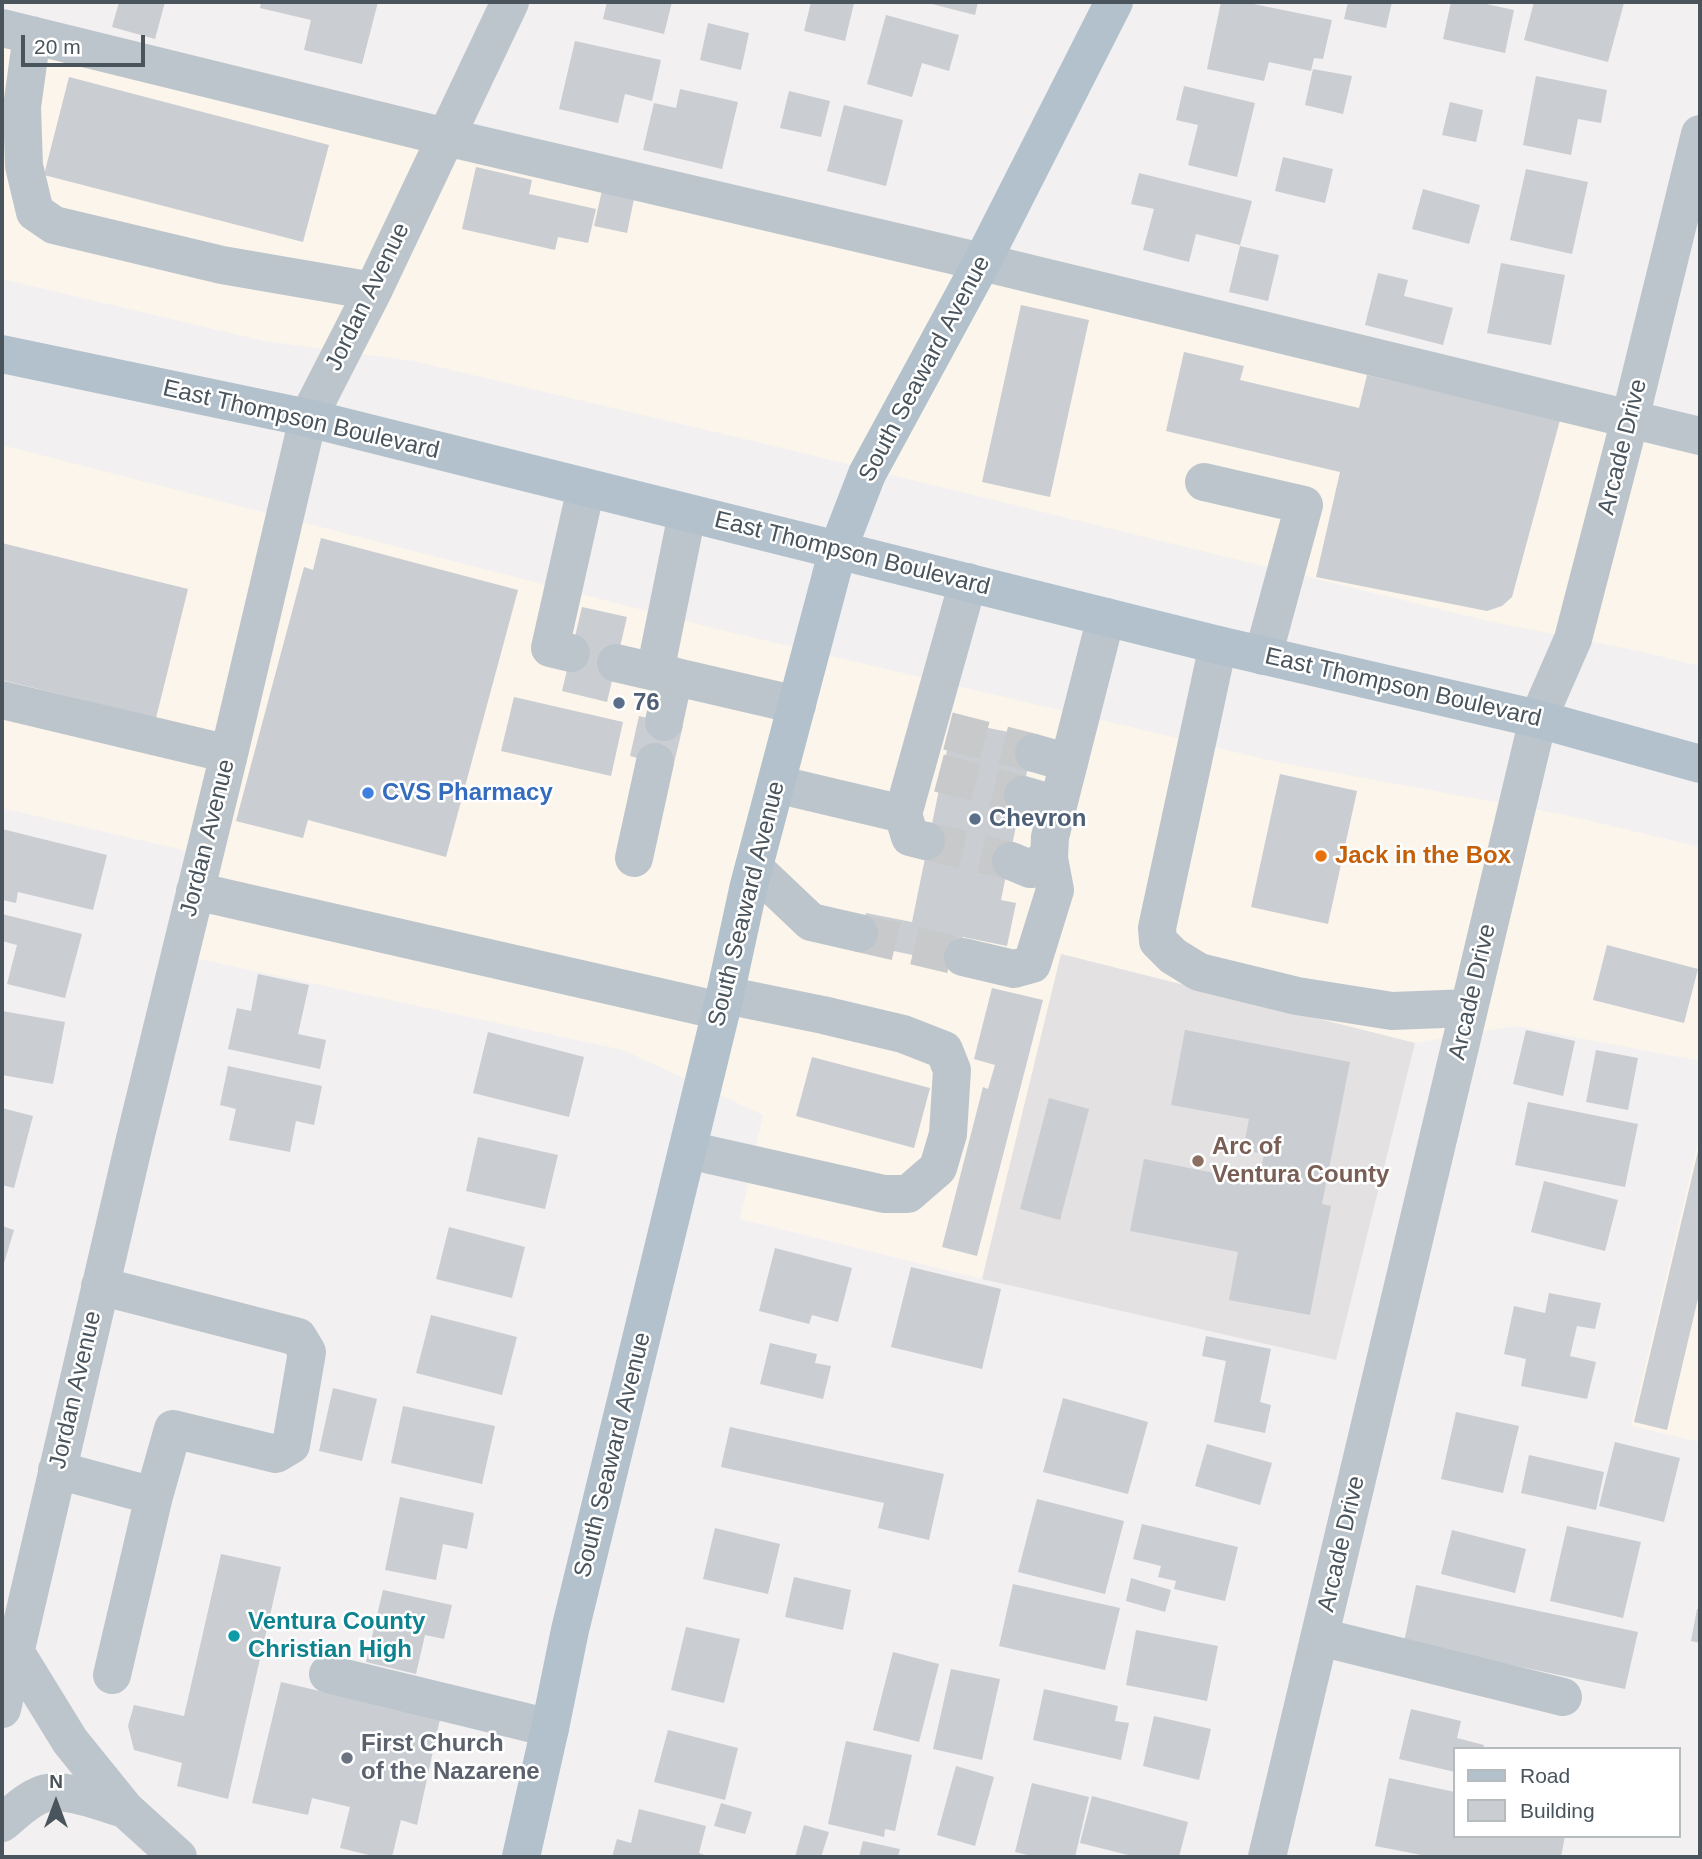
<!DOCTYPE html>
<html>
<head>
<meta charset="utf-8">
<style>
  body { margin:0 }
  #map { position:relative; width:1702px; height:1859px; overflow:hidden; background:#f2f0f0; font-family:Arial,sans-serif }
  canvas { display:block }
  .frame { position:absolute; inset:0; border:4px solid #49545c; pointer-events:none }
  .legend { position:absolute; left:1453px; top:1747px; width:228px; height:91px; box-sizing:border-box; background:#fff; border:2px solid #b6bbbe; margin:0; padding:9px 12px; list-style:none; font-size:21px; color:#49545c }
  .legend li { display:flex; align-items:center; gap:14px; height:35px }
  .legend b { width:35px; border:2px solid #b6bbbe }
  .north { position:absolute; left:21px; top:1768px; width:70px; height:70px; -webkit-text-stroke:5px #fff; paint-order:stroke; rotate:0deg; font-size:19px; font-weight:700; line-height:28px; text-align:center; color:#49545c }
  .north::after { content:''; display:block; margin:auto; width:24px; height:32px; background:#49545c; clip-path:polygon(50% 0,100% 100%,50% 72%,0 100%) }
  .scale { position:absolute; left:21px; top:35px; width:124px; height:32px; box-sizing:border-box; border:4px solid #49545c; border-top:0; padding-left:9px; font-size:21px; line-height:24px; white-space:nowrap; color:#49545c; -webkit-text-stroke:5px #fff; paint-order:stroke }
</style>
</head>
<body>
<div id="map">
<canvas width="1702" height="1859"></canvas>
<div class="frame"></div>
<ul class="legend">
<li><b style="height:9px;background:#b2c1cc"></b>Road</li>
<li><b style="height:19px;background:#cacdd2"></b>Building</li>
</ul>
<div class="north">N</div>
<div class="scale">20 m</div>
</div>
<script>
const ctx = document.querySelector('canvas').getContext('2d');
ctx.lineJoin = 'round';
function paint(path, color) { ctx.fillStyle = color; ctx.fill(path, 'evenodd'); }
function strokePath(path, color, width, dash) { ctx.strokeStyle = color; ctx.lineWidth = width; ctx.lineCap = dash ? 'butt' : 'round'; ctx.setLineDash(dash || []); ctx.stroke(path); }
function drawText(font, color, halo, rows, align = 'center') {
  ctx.font = font + ' Arial,sans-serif'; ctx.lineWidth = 5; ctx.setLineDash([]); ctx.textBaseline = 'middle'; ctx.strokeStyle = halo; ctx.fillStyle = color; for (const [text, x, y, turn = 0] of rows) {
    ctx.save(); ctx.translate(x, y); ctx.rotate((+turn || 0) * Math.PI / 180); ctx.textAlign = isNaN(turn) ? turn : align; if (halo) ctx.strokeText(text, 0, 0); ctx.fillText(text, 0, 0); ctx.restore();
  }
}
paint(new Path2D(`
  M2,45L1700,450V666L1639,651L1492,622L753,441L413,361L264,341L2,279Z
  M2,445L713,628L1118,724L1277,762L1566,815L1700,847V1061L1516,1026L1415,1043L1061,954L982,1279L740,1219L763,1115L623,1050L180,955L204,855L2,808Z
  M1700,1133V1442L1631,1426Z`), '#fbf5eb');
paint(new Path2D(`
  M1061,954L1415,1043L1336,1360L982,1279Z`), '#e3e1e1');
paint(new Path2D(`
  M119,2H165L155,39L112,27Z
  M261,2H378L362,64L304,50L311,20L260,8Z
  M607,2H672L664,34L603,19Z
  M811,2H847L854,3L845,41L804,31Z
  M924,2H978L975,15Z
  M1221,2H1244L1332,20L1323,59L1314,58L1311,71L1269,62L1264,81L1207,69Z
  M1348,2H1392L1386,28L1344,19Z
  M1451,2H1477L1514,10L1505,53L1443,39Z
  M1534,2L1624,3L1608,62L1524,40Z
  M886,15L959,35L949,71L922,63L912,97L867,84Z
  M708,23L749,33L741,70L700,60Z
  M575,41L661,60L652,101L625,94L618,123L559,109Z
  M1313,69L1352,76L1343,114L1305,105Z
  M1536,76L1607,90L1601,123L1578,119L1571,155L1523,145Z
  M69,77L329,145L303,242L44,175Z
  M1184,86L1255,103L1237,177L1188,165L1198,125L1176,120Z
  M680,89L738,102L722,169L643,150L654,103L676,108Z
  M789,91L830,101L821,137L780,128Z
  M1450,102L1483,110L1476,142L1442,135Z
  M844,105L903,120L886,186L827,171Z
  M1283,157L1333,169L1325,203L1275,191Z
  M476,167L532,180L529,194L596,209L588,243L558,237L555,250L462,229Z
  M1526,169L1588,182L1572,254L1510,240Z
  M1139,173L1252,201L1240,245L1196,234L1189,262L1143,250L1154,209L1131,204Z
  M603,186L635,194L627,233L594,226Z
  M1423,189L1480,205L1469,244L1412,229Z
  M1240,246L1279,255L1268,301L1229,292Z
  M1501,263L1565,275L1551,345L1487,333Z
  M1378,273L1408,280L1404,296L1453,308L1443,345L1365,325Z
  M1021,305L1089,320L1050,497L982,482Z
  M1184,352L1244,366L1240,380L1359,408L1367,375L1560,420L1512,597L1502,606L1487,611L1316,577L1340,472L1166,431Z
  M321,538L518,590L446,857L308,820L303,838L236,821L304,567L313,570Z
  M2,543L188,589L156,718L2,680Z
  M582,607L627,617L607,702L562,691Z
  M514,697L623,722L611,776L501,751Z
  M639,716L683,726L673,767L630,756Z
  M953,721L1034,737L1001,900L1016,903L1007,946L963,937L957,964L859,944L866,913L912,922Z
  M1280,774L1357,791L1328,924L1251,907Z
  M2,829L107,855L93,910L18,892L16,903L2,900Z
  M2,914L82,934L65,998L7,984L17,945L2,941Z
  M1607,945L1698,969L1684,1023L1593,1000Z
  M258,974L309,985L298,1034L326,1040L320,1069L228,1049L237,1008L251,1011Z
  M992,988L1043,1000L977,1256L942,1247L983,1087L988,1089L995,1065L974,1059Z
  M2,1011L65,1022L53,1084L2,1075Z
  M1185,1030L1350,1062L1322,1204L1331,1206L1310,1315L1229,1300L1238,1252L1130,1231L1144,1159L1259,1182L1264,1154L1243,1150L1249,1119L1171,1105Z
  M1526,1030L1575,1041L1563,1096L1513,1084Z
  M488,1032L584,1057L569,1117L473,1093Z
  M1596,1050L1638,1058L1628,1110L1586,1102Z
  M812,1057L930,1088L914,1148L796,1116Z
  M228,1066L322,1086L314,1125L296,1121L290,1152L229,1140L236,1109L220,1105Z
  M1049,1098L1089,1109L1060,1220L1020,1209Z
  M1528,1102L1638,1124L1625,1187L1515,1165Z
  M2,1108L33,1116L14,1188L2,1185Z
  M478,1137L558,1155L545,1209L466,1191Z
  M1699,1147L1700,1290L1667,1430L1634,1422Z
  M1544,1181L1618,1200L1605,1251L1531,1232Z
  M2,1226L14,1230L2,1270Z
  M449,1227L525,1247L512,1298L436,1279Z
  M775,1248L852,1268L838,1322L812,1315L809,1324L759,1311Z
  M911,1267L1001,1289L982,1369L891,1347Z
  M1549,1293L1601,1303L1595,1329L1577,1326L1570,1356L1596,1362L1587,1399L1521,1386L1526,1359L1504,1354L1514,1306L1545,1313Z
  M431,1315L517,1337L502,1395L416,1373Z
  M1206,1336L1271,1349L1260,1402L1271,1405L1265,1433L1214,1422L1226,1361L1202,1356Z
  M770,1343L817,1354L815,1363L831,1366L823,1399L760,1384Z
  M333,1388L377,1399L362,1461L319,1451Z
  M1063,1398L1148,1422L1128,1494L1043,1472Z
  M403,1406L495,1426L482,1484L391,1463Z
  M1456,1412L1519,1426L1503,1493L1441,1479Z
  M730,1427L944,1474L929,1540L878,1528L884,1503L721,1467Z
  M1615,1442L1680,1458L1664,1522L1599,1506Z
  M1207,1444L1272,1463L1260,1505L1195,1486Z
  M1529,1455L1604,1472L1596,1510L1521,1493Z
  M400,1497L474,1513L467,1549L443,1544L436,1580L385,1570Z
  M1037,1499L1124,1521L1105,1594L1018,1572Z
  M1142,1524L1238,1547L1225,1601L1174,1589L1176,1581L1158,1577L1161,1566L1133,1559Z
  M1567,1526L1641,1542L1623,1618L1550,1601Z
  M715,1528L780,1544L768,1594L703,1579Z
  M1452,1530L1526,1549L1515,1593L1441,1574Z
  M221,1554L281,1567L228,1799L177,1786L182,1763L134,1750L128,1726L134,1705L184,1716Z
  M794,1577L851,1590L843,1630L785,1617Z
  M1131,1578L1171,1590L1165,1612L1126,1601Z
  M1013,1584L1120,1608L1105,1670L999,1646Z
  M1416,1585L1638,1632L1625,1689L1404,1642Z
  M383,1590L452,1605L444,1639L425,1635L416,1674L366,1662Z
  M1697,1609L1700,1610V1643L1691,1641Z
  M686,1627L740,1639L724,1703L671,1690Z
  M1136,1630L1218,1646L1207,1701L1126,1685Z
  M893,1652L939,1664L919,1742L873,1730Z
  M951,1669L1000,1679L982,1760L933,1749Z
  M281,1682L440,1719L417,1825L401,1820L392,1857H377L340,1848L350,1807L312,1798L308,1815L252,1803Z
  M1044,1689L1118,1706L1115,1721L1129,1723L1121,1760L1033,1740Z
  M1411,1709L1461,1721L1457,1738L1484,1745L1483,1749H1455V1772L1399,1759Z
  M1154,1716L1211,1729L1199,1780L1143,1766Z
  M668,1730L738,1748L725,1800L654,1782Z
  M846,1741L912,1755L895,1831L885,1829L884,1837L828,1824Z
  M956,1766L994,1777L975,1846L937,1835Z
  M1389,1778L1455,1792V1836H1565L1561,1857H1432L1375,1846Z
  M1032,1783L1089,1797L1075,1857H1036L1015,1852Z
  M1092,1796L1188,1822L1179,1857H1136L1080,1843Z
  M721,1803L752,1812L745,1834L714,1826Z
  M639,1809L706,1826L699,1853L710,1857H612L617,1839L631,1843Z
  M804,1825L829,1832L821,1857H795Z
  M863,1841L900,1849L898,1857H859Z`), '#cacdd2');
strokePath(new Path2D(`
  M948,731L1034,753
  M939,773L1023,795
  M926,841L1011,861
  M859,933L963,957`), '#c8c9cb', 38, [38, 19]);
strokePath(new Path2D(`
  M2,28L446,137L982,262L1700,436
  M32,35L22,107L24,166L35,212L54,225L222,265L373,291
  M1204,482L1304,505L1263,656
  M1218,645L1157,928L1158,941L1173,956L1199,972L1297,996L1392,1011L1469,1008
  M571,653L550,648L586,488
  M616,663L797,705
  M655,672L687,514
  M2,700L229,754
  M664,722L674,676
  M1034,753L1069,763
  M776,784L903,814L968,582
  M1023,795L1058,805
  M903,814L910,837L926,841
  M634,858L655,762
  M1011,861L1030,869L1049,858
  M754,868L811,922L859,933
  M195,891L721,1011
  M963,957L1014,969L1032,964L1055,890L1049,858L1050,837L1106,617
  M688,1150L884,1194H908L938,1168L948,1134L952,1070L944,1050L903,1034L823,1015L725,995
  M57,1470L154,1496L173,1429L276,1454L291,1445L307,1352L298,1337L100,1286
  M1320,1637L1563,1697
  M8,1640L70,1741L125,1809L178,1857
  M328,1674L550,1728
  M112,1675L154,1496
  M2,1709L134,1143L229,754L308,418L373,291L510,2
  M2,1823C14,1813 28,1799 43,1794C65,1787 103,1803 125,1809
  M1267,1857L1538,719L1573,639L1630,419L1700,134`), '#bdc5cc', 38);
strokePath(new Path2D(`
  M2,354L308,418L1218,645L1538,719L1700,764
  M521,1857L550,1728L570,1630L725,995L749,885L838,549L867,474L982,262L1114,2`), '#b2c1cc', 38);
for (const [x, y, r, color] of [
  [619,703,7,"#5c6f8a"],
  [368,793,7,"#3f7fe0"],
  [975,819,7,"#5c6f8a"],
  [1321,856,7,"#e8710a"],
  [1198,1161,7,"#8d6e63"],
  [234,1636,7,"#0f9aa8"],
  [347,1758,7,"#6b7280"]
]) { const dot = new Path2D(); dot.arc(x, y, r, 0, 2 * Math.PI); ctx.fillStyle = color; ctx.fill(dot); strokePath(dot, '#fff', 2.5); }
drawText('24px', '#49545c', '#fff', [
  ["Jordan Avenue",368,297,-64],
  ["South Seaward Avenue",925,369,-62],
  ["East Thompson Boulevard",301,420,13],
  ["Arcade Drive",1623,447,-76],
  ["East Thompson Boulevard",852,554,14],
  ["East Thompson Boulevard",1403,688,13],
  ["Jordan Avenue",208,838,-76],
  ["South Seaward Avenue",747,904,-76],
  ["Arcade Drive",1473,992,-77],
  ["Jordan Avenue",76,1390,-77],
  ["South Seaward Avenue",613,1455,-76],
  ["Arcade Drive",1342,1544,-77]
]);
drawText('bold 24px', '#4e5e75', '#fff', [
  ["76",633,703],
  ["Chevron",989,819]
], 'left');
drawText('bold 24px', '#366cbe', '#fff', [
  ["CVS Pharmacy",382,793]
], 'left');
drawText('bold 24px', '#c56008', '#fff', [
  ["Jack in the Box",1335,856]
], 'left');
drawText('bold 24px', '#785e54', '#fff', [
  ["Arc of",1212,1147],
  ["Ventura County",1212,1175]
], 'left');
drawText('bold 24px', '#0d838f', '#fff', [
  ["Ventura County",248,1622],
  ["Christian High",248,1650]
], 'left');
drawText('bold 24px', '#5b616d', '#fff', [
  ["First Church",361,1744],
  ["of the Nazarene",361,1772]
], 'left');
</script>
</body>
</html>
